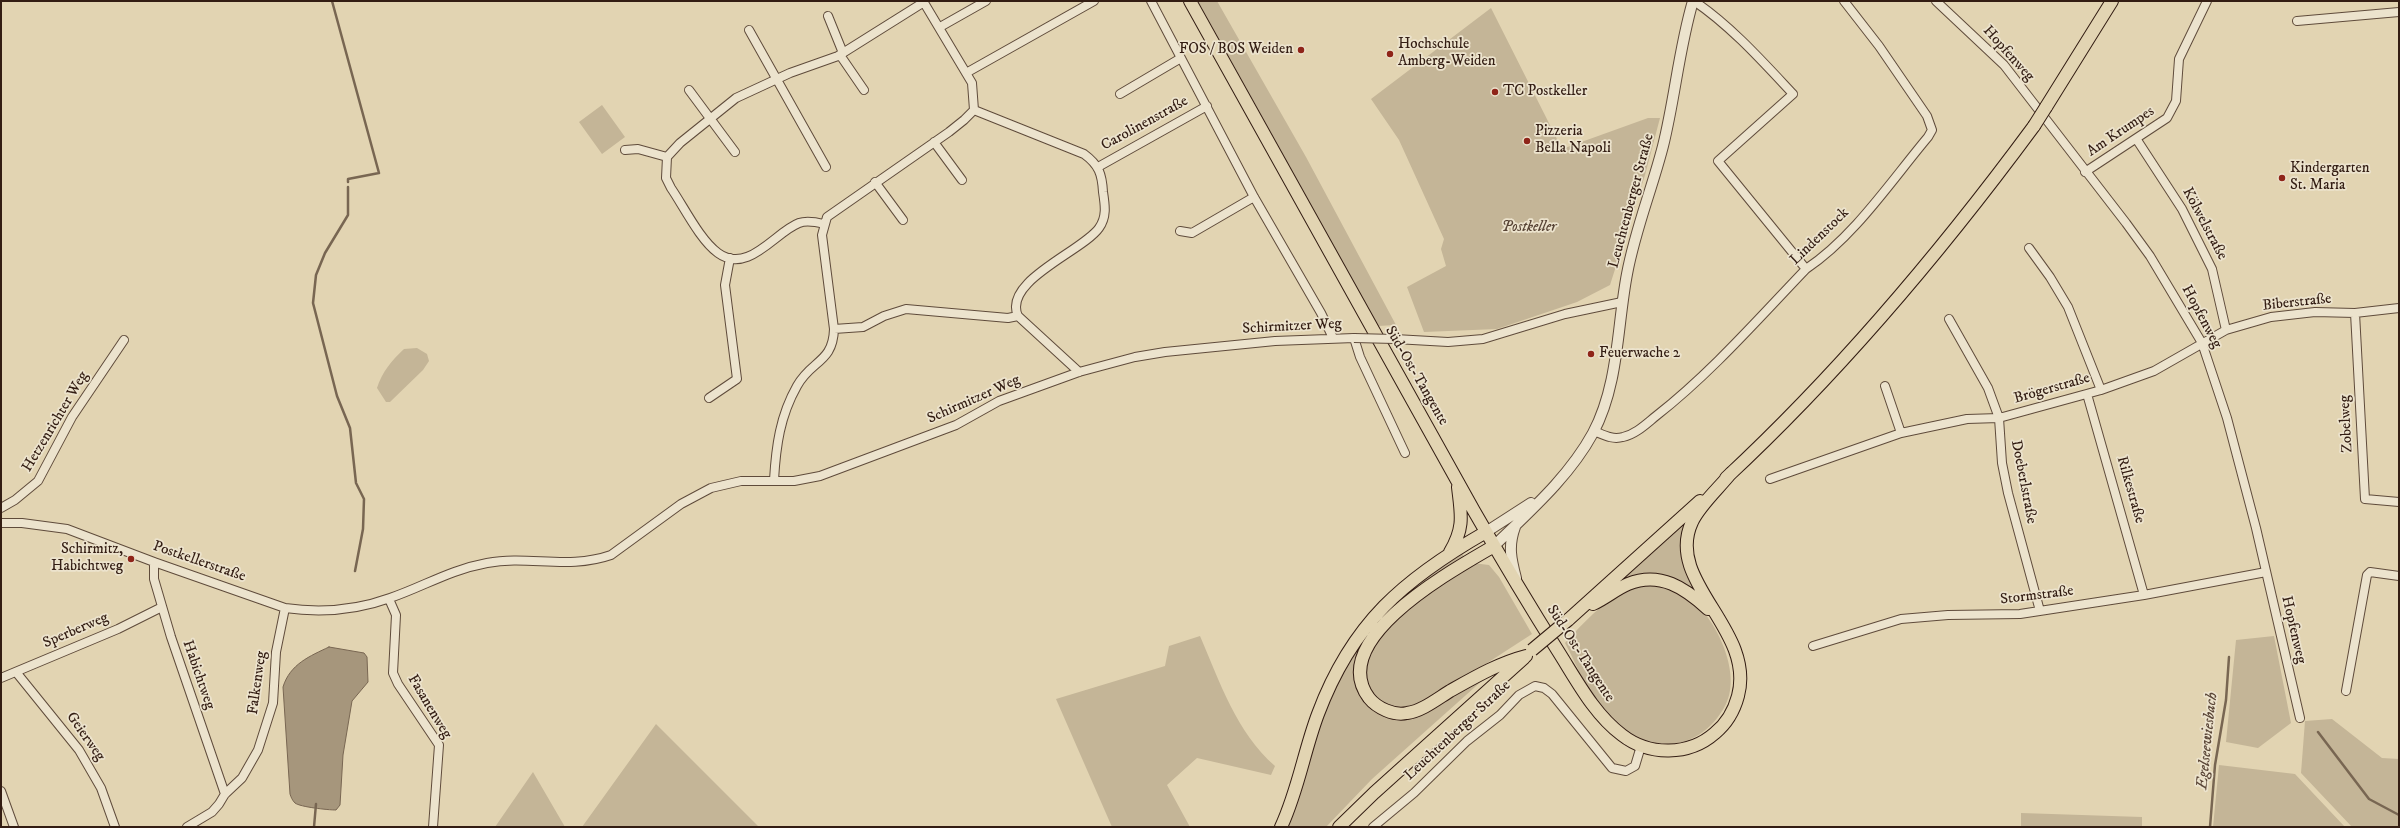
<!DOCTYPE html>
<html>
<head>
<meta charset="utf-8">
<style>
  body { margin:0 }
  #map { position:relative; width:2400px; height:828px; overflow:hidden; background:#e2d4b2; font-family:"IM FELL DW Pica",serif }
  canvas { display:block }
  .frame { position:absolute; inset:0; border:2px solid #331d13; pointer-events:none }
</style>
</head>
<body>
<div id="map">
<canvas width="2400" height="828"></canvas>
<div class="frame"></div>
</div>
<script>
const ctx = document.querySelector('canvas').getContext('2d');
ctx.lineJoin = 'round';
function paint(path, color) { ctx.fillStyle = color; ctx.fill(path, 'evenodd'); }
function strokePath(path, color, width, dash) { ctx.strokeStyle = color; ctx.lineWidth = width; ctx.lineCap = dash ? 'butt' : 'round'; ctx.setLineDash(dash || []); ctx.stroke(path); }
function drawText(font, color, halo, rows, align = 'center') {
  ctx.font = font + ' "IM FELL DW Pica",serif'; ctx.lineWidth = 3.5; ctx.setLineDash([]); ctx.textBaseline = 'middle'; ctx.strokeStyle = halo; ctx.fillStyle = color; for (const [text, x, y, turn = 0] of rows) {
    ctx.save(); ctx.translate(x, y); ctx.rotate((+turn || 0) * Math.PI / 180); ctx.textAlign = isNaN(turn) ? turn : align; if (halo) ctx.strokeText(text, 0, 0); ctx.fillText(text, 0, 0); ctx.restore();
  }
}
paint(new Path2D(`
  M1198,1H1217L1306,157L1396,325L1378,326Z
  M1491,8L1562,149L1648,118H1660L1645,175L1610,285L1577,302L1497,329L1424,332L1407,287L1446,266L1441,249L1444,239L1399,140L1371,99Z
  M602,105L625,137L602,154L579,122Z
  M417,348L427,354L429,361L423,370L390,402H386L377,388C382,372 392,360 404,349Z
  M1691,515C1674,546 1681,562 1696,593L1674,579L1618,582Z
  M1462,553L1464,557C1425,581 1321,644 1364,700C1369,707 1382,712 1390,717L1494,670L1372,779L1326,827H1287L1318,724L1337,679L1376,619L1418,581Z
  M1472,563L1489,565L1499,577L1532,634L1444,691L1410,707L1391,708L1372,696L1366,684L1368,654L1399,614Z
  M1653,584C1666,588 1678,590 1689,598C1716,617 1742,673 1726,704C1702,751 1652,756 1614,723C1591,703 1579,669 1565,643C1590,616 1614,588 1653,584Z
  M1200,636C1220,682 1236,732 1275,766L1271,775L1197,758L1167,785L1190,827H1112L1056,699L1165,666L1169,646Z
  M2274,636L2291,723L2258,748L2226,742L2236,640Z
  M2332,719L2382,758L2399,759V827H2352L2301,773L2305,721Z
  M656,724L759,827H582Z
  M2219,765L2295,774L2345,827H2213Z
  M533,772L565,827H495Z
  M2021,813L2142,817V827L2021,826Z`), '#c4b597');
const water = new Path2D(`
  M329,647L364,653L367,657L368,682L352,701L343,755L340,805L336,810C328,810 300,807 295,803C292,800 291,797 290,794L283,687C290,664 310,656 329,647Z`);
paint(water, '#a6967c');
strokePath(water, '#786652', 1);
strokePath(new Path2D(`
  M332,1L379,173L348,179V182
  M348,187V215L325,253L316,275L313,303L337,396L350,428L356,483L364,499L363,529L355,571
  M2318,732L2369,799L2399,815
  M314,827L316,804
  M2210,827L2215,765L2226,700L2229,657`), '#786652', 2.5);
const minor = new Path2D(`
  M1151,1L1254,197L1321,313L1333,338
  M1694,1C1731,26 1763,62 1793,94L1718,161L1806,269
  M1936,1L2004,65L2126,223L2150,256L2202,343L2227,418L2256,528L2300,718
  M828,16L843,53
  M2297,21L2399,12
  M940,27L986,1
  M749,30L826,167
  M840,55L864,90
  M966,73L1094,1
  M689,90L735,152
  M1120,94L1181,58
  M974,110L1084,154C1099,165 1102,174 1103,192C1105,205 1107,217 1099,228C1083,251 1002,281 1018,316
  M2137,140L2182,209L2212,269L2226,330
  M934,142L962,180
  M625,150L638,149L667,157
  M1098,167L1207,106
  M2085,172L2167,118L2176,101L2179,59L2207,1
  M875,182L903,220
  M824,224C816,222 807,220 799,223C775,232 748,275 718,253C700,240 684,207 671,188L666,178L667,157L680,143L736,98L790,73L838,56L924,2
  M1180,231L1192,233L1254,197
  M2029,248L2050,277L2068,307L2101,390
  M2355,313L2365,499L2399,502
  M1949,319L1988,388L1999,418L2002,463L2008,493L2040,611
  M834,329L863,327L884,316L906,309L1008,318L1018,316L1079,372
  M1395,339L1448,342L1483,339L1565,314L1622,302
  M1885,386L1901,433
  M2087,394L2144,595
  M709,398L737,379L725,285L730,258
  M1594,431C1604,435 1612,440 1623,437C1636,434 1646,424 1656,416C1711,373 1758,319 1806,269C1854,237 1891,181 1928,137L1932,130L1927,116L1879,46L1844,1
  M1770,479L1901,433L1967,419L1999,418L2101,390L2154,371L2226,330L2271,317L2315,312L2355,313L2399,308
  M774,480C776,446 780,416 797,386C811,360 833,363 834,329L822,235L827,217L949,132L964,120L974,110L972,83L923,1
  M1,508L15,500L38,481L72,417L124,340
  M1,523H22L67,529L154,562L285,608C320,613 357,610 390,598C425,586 449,570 487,563C529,555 568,570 611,555L681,504L711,488L741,481H794L820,476L956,425L999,401L1079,372L1135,357L1165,352L1275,341L1354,338L1360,357L1405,453
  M154,562V579L171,637L225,794
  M389,599L396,615L393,673L398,684L439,745L433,827
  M1813,646L1901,619L1948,615L2020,614L2144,595L2266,572
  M16,672L79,750L101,788L115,827
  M1,678L118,629L162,607
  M2346,691L2367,575L2370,572L2399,576
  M1,791L14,827
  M187,827L212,812L219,804L225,794L242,778L258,750L273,703L276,652L285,608
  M1373,827L1414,793L1467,741L1500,715L1519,695L1535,686L1544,688L1552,694L1612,768L1626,771L1635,766L1641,746`);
const tertiary = new Path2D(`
  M1515,527C1508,546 1511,559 1516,578
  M1486,532L1531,503
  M1494,546C1530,511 1569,477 1593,433C1619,384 1617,326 1627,274C1635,230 1652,189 1663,146C1675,98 1679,48 1693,1`);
const primary = new Path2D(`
  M1190,1C1284,171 1378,341 1474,511C1501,558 1529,605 1558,651C1577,681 1594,714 1622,735C1649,756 1689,756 1715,733C1726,724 1734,711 1738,696C1756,629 1664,582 1692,522C1699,506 1719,488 1731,473
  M2046,107L2112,1
  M1726,478C1841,371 1941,252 2034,126
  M1494,546C1455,569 1325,639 1369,698C1377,708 1394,716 1407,713C1422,711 1437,699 1450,691C1475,677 1499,663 1526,656
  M1450,552C1465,527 1461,514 1458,487
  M1593,604C1606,598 1616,589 1628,584C1660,571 1685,588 1708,609
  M1568,620L1700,501
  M1281,827C1298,791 1304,751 1318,714C1352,623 1404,579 1486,532
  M1339,827L1374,793L1524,658`);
strokePath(minor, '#5f4b3b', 10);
strokePath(tertiary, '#5f4b3b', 12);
strokePath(primary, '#331d13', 14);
strokePath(minor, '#ece3cd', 8);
strokePath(tertiary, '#ece3cd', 10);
strokePath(primary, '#e2d4b2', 12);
const minorBridge = new Path2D(`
  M1354,338L1395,339`);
const primaryBridge = new Path2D(`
  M2034,126L2046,107
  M1532,650L1568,620`);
strokePath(minorBridge, '#5f4b3b', 10, []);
strokePath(primaryBridge, '#331d13', 14, []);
strokePath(minorBridge, '#ece3cd', 8);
strokePath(primaryBridge, '#e2d4b2', 12);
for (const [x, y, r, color] of [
  [1301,50,4,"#8f2418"],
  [1390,54,4,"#8f2418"],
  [1495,92,4,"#8f2418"],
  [1527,141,4,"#8f2418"],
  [2282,178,4,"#8f2418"],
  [1591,354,4,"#8f2418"],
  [131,559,4,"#8f2418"]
]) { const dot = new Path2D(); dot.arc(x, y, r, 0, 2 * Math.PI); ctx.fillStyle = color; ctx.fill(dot); strokePath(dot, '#ece3cd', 1.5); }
drawText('15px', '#331d13', '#ece3cd', [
  ["Hochschule",1398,45],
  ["Amberg-Weiden",1398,62],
  ["FOS / BOS Weiden",1293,50,"right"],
  ["TC Postkeller",1503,92],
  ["Pizzeria",1535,132],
  ["Bella Napoli",1535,149],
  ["Kindergarten",2290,169],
  ["St. Maria",2290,186],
  ["Feuerwache 2",1599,354],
  ["Schirmitz,",123,550,"right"],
  ["Habichtweg",123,567,"right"]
], 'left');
drawText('15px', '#331d13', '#ece3cd', [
  ["Hopfenweg",2008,54,48],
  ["Carolinenstraße",1145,124,-29],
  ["Am Krumpes",2121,132,-34],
  ["Leuchtenberger Straße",1632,201,-75],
  ["Kölwelstraße",2204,224,62],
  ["Lindenstock",1820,237,-44],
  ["Biberstraße",2297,303,-6],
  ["Hopfenweg",2201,317,62],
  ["Schirmitzer Weg",1292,327,-3],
  ["Süd-Ost-Tangente",1416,376,60],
  ["Brögerstraße",2052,389,-16],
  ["Schirmitzer Weg",974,400,-24],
  ["Hetzenrichter Weg",56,422,-59],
  ["Zobelweg",2347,424,-93],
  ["Doeberlstraße",2023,482,79],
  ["Rilkestraße",2130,490,74],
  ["Postkellerstraße",199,562,19],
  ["Stormstraße",2037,596,-7],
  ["Hopfenweg",2293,630,77],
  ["Sperberweg",76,631,-23],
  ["Süd-Ost-Tangente",1580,654,57],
  ["Habichtweg",198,675,71],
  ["Falkenweg",258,683,-82],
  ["Fasanenweg",429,707,59],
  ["Leuchtenberger Straße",1458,731,-43],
  ["Geierweg",85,737,55]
]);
drawText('italic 15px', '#574334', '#ece3cd', [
  ["Postkeller",1529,228]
]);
drawText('italic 16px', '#5b4738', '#ece3cd', [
  ["Egelseewiesbach",2208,741,-84]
]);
</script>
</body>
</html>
